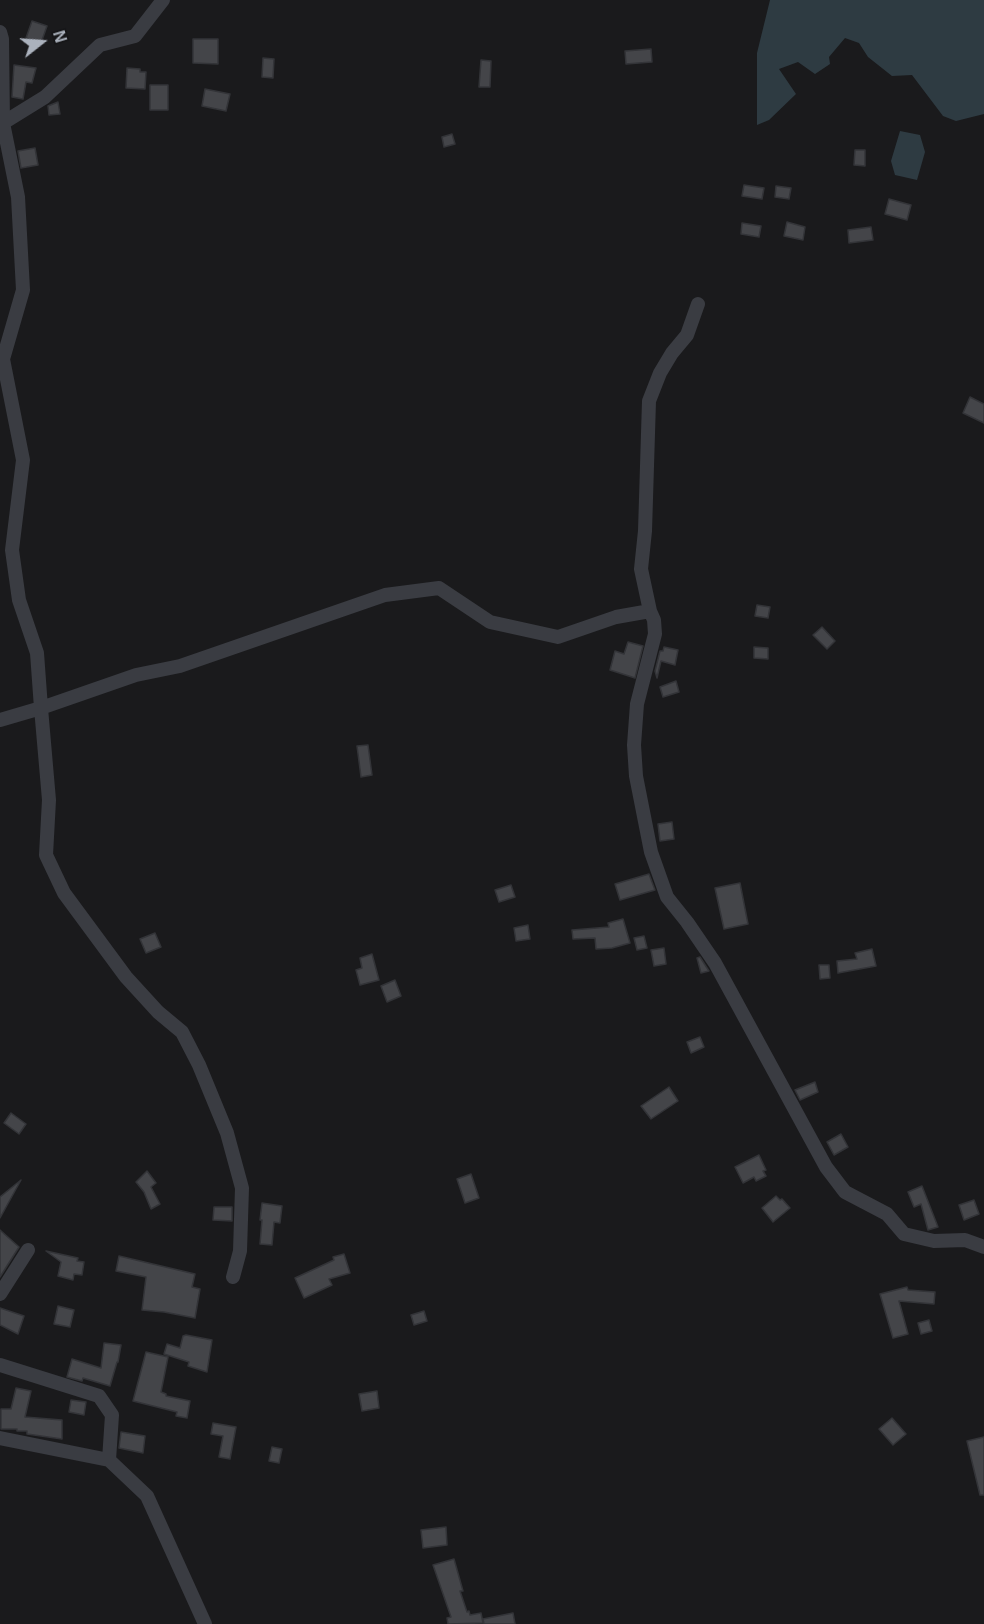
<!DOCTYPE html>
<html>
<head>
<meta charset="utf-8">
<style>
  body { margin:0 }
  #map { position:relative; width:984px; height:1624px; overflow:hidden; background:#1a1a1c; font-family:Arial,sans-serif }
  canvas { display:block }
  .north { position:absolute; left:12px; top:12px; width:60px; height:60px; -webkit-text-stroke:4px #151517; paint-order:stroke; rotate:73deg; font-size:16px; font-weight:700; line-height:24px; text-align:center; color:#abb2bd }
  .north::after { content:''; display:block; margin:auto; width:21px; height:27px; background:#abb2bd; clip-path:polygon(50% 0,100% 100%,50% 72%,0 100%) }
</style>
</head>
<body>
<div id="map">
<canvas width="984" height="1624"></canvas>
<div class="north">N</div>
</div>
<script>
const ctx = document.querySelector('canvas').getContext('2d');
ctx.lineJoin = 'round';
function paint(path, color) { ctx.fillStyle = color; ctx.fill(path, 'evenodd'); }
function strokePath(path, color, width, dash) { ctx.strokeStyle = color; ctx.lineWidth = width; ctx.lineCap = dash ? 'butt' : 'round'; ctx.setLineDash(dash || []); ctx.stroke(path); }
paint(new Path2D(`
  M770,0H984V114L956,121L943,116L912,75L892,76L868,57L859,43L845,38L829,57L830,64L815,74L798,62L779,69L796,94L769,120L757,125V53Z
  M900,131L920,135L925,152L917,180L895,175L891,161Z`), '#2e3b42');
const building = new Path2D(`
  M32,21L47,26L41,43L26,38Z
  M193,39H218V64L193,63Z
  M651,49L652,62L626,64L625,51Z
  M263,58L274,59L273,78L262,77Z
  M481,60L491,61L490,87H479Z
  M14,65L36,68L32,83L26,82L23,99L12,97Z
  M127,68L140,69V72H146L145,89L126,88Z
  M150,85H168V110H150Z
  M205,89L230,94L226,111L202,106Z
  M58,102L60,114L49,115L48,106Z
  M452,134L455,144L444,147L442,137Z
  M35,148L38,165L21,168L18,151Z
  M855,150H865V166L854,165Z
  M744,185L764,188L762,199L742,196Z
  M776,186L791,188L789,199L775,197Z
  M889,199L911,205L907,220L885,214Z
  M787,222L805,227L803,240L784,236Z
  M742,223L761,226L759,237L741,234Z
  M871,227L873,240L849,243L848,230Z
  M970,397L984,404V423L963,413Z
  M757,605L770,607L768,618L755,616Z
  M822,627L835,641L827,649L813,635Z
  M628,642L643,646L635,678L610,670L615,651L624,654Z
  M664,647L678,650L675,665L661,661L657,678L655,671L660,651H663Z
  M754,647L768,648V659L754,658Z
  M676,681L679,692L663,697L660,687Z
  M368,745L372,775L361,777L357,746Z
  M672,822L674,839L660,841L658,824Z
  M649,874L655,890L620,900L615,884Z
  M740,883L748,924L724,929L715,888Z
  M511,885L515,897L499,902L495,890Z
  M623,919L630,943L612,948L596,949L595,938L573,939L572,930L609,927L608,923Z
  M528,925L530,939L516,941L514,928Z
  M155,933L161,947L146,953L140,939Z
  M644,936L647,948L637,950L634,938Z
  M664,948L666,964L654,966L651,950Z
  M872,949L876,966L838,973L837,961L857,959L855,953Z
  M372,954L379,980L360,985L356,970L362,968L360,958Z
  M700,957L707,968L709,971L701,973L697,958Z
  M819,965H829L830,978L820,979Z
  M395,980L401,996L387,1002L381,986Z
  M700,1037L704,1047L691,1053L687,1042Z
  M815,1082L818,1092L800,1100L795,1090Z
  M669,1087L678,1101L651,1119L641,1106Z
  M11,1113L26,1124L19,1134L4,1123Z
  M841,1134L848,1147L834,1155L827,1142Z
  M759,1155L766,1170L763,1171L766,1176L756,1181L754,1177L743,1183L735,1167Z
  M147,1171L156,1183L151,1187L160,1204L151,1209L144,1192L136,1182Z
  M471,1174L479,1198L465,1203L457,1179Z
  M21,1180L0,1218V1197Z
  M922,1186L938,1227L928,1230L921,1204L914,1207L908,1192Z
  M776,1196L780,1200L782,1199L790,1208L773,1222L762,1208Z
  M974,1200L979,1214L964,1220L959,1205Z
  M262,1203L282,1206L280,1223L274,1222L272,1245L260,1244L262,1220H260Z
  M214,1207H232V1221L213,1220Z
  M0,1230L19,1247L0,1277Z
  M46,1251L78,1258L77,1261L84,1262L82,1275L74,1274L73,1280L58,1276L61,1262Z
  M344,1254L350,1273L329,1279L332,1285L304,1298L295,1278L334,1260L333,1257Z
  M119,1256L195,1274L192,1287L200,1289L195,1318L164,1312L142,1310L146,1277L116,1271Z
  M907,1287L908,1290L935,1292L934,1304L899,1301L908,1334L893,1338L880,1294Z
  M58,1306L74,1310L70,1327L54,1324Z
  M0,1308L24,1316L18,1334L0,1325Z
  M424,1311L427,1321L414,1325L411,1315Z
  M929,1320L932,1331L921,1334L918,1323Z
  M186,1335L212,1340L207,1372L188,1366L189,1362L164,1354L167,1344L180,1348L183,1336Z
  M104,1343L121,1345L118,1362H117L110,1386L83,1378L82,1381L67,1377L72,1359L101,1368Z
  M146,1352L168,1357L161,1392L166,1394V1396L190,1401L187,1418L176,1416L177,1412L133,1401Z
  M16,1388L31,1391L25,1417L62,1420V1439L27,1434V1431H17V1429H1V1409H11Z
  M377,1391L379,1408L362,1411L359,1394Z
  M71,1400L86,1402L84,1415L69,1412Z
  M892,1418L906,1434L893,1445L879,1429Z
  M213,1423L236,1427L230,1459L219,1457L223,1436L211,1434Z
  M121,1432L145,1436L143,1453L119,1448Z
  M984,1437V1495H980L967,1441Z
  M272,1447L282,1449L279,1463L269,1461Z
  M446,1527L447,1545L423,1548L421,1530Z
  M454,1559L463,1591H460L467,1612L469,1611L470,1615L481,1613L483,1623L448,1624L447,1618L451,1617L433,1565Z
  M513,1613L515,1624H484L483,1619Z`);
paint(building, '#444549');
strokePath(building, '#333438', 1.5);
strokePath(new Path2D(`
  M0,32L2,39L3,123L18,197L23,290L3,359L23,460L12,550L19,600L37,653L41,708L0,720
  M3,123L45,97L100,45L135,36L163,0
  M698,304L687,335L672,353L660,373L649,401L645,531L641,569L650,611L654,620L655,634L637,704L634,745L636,776L651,852L667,897L687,922L715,963L826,1167L845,1192L887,1214L904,1234L934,1241L965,1240L984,1247
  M233,1277L240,1251L242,1188L227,1133L199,1065L182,1032L158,1012L126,977L64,893L46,855L49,800L41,708L136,675L180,666L385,595L439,588L490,622L558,637L616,617L650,611
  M0,1294L28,1250
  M0,1365L99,1396L112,1415L109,1460L147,1496L205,1624
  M0,1438L109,1460`), '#3a3c42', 14);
</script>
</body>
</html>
